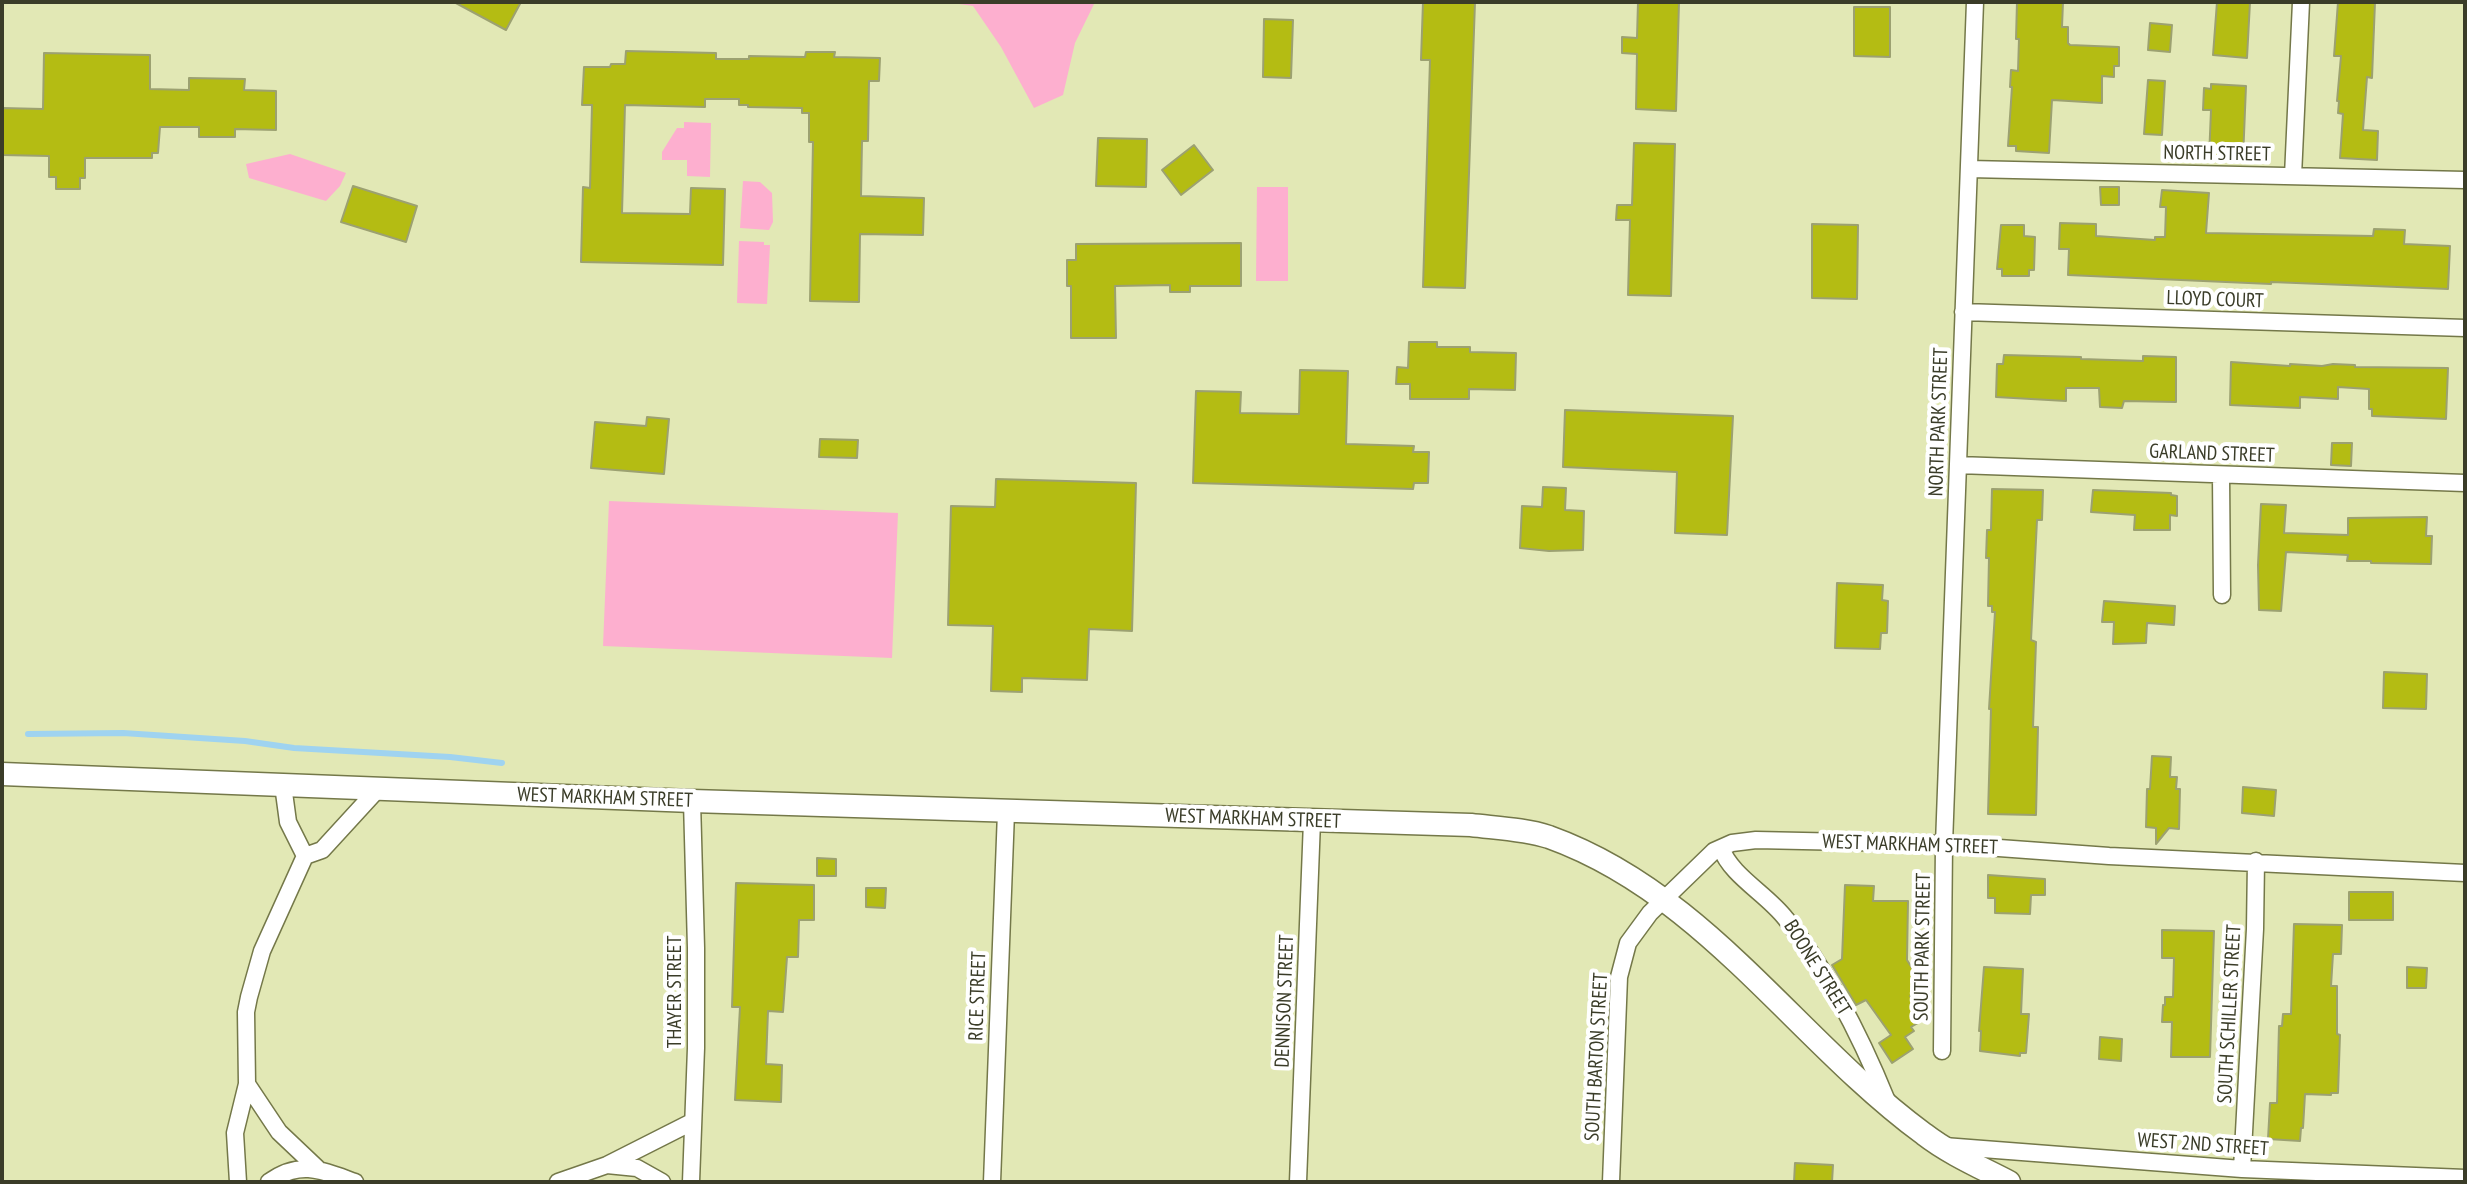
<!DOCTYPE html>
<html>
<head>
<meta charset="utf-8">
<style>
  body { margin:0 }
  #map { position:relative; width:2467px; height:1184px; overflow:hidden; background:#e2e8b5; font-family:"PT Sans Narrow",sans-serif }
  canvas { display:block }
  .frame { position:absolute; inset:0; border:4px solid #3a3c28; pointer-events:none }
</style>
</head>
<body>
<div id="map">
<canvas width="2467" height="1184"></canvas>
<div class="frame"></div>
</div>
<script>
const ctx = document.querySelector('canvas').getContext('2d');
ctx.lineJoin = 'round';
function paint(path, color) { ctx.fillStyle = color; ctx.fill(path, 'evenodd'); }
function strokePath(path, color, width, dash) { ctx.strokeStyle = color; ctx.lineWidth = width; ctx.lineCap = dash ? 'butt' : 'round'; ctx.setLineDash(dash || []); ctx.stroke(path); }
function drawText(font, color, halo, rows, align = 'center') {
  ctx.font = font + ' "PT Sans Narrow",sans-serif'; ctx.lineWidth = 8; ctx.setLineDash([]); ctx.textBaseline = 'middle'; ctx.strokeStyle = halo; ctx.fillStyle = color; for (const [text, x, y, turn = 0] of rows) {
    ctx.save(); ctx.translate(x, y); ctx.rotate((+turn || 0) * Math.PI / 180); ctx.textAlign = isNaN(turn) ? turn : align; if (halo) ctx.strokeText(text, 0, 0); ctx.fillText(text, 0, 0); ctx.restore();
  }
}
paint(new Path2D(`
  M945,2H1095L1075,43L1063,95L1034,108L1001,47L973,6Z
  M684,122L711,123L710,177L687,176V160H662V152L677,128H684Z
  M290,154L346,173L340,186L326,201L249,178L246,164Z
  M743,181L760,182L772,193L773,222L769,230L740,228Z
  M1257,187H1288V281H1256Z
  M739,241L764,242V245H770L767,304L737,303Z
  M609,501L898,513L892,658L603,646Z`), '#fdafcf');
strokePath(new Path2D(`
  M28,734L123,733L245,741L294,748L450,757L502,763`), '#9fd3f0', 6);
const building = new Path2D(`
  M454,2H521L506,30Z
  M1423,2H1475L1465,288L1423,287L1430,60H1421Z
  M1638,2H1679L1676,111L1636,109L1637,54L1622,53V37L1637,38Z
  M2017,2H2063L2062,27H2068V43L2070,45L2119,47V66H2114V77L2102,76V103L2052,100L2049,153L2016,151V146H2008L2012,87H2010L2011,70L2018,71L2019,39H2016Z
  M2217,2H2250L2247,58L2213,55Z
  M2338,2H2375L2372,78L2367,77L2363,130L2378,131L2377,160L2340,158L2343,114L2338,113L2339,101H2337L2341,56H2334Z
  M1854,7H1890V57L1854,56Z
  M1264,19L1293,20L1291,78L1263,77Z
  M2150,23L2172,25L2170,52L2148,50Z
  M626,51L716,53V59H749V56L805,57L806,52H835L834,57L880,58L879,81H869L868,141H862L861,196L924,198L923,235L860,234L859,302L810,301L813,142H809V113H802V108L748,107V105H739V99H705V107L625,105L622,213L690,214L691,188L725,189L723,265L581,262L583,187L590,188L592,105H582L584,67H610L611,64H625Z
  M44,53L150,55V89L189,90V78L245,79L244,90L276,91V130L235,129V137H199V127H160L158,153H152V158H85V178H80V189H56V177H49V156L2,155V108L43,109Z
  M2148,80L2165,81L2162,135L2144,134Z
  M2211,84L2246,86L2243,159L2209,158L2211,110H2203L2204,88L2211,89Z
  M1098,138L1147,139L1146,187L1096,186Z
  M1634,143L1675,144L1671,296L1628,295L1630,220H1616L1617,205H1632Z
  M1194,145L1213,170L1181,195L1162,170Z
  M353,186L417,206L406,242L341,222Z
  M2100,187H2119V205H2101Z
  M2162,190L2209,193L2206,233L2373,236L2374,229L2405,230L2404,244L2450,246L2448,289L2271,282V284L2068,275L2069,249H2059L2060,223L2096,224V236L2155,240V237H2165L2166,207H2160Z
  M1812,224L1858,225L1857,299L1812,298Z
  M2001,225H2024V236L2035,237L2034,270H2029V276H2002V269H1997Z
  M1241,243V286H1190V292H1170V285L1115,286L1116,338H1071V286H1067V260H1076V244Z
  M1409,342H1437V347H1470V352L1516,353L1515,390L1469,389V399H1410V384H1396L1397,367L1408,368Z
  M2004,355L2081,357V359L2143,361V356L2176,357V402L2124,401L2122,408L2100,407L2099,388H2066V401L1996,397L1997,364H2003Z
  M2231,362L2290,366V364L2322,366L2333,364L2355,365V367L2448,368L2446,419L2372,416V409H2369V389L2338,387V399L2300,397V408L2230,405Z
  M1300,370L1348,371L1346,444L1414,446L1413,452H1429L1428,483H1414L1413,489L1193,483L1196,391L1241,392L1240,413L1299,414Z
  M1565,410L1733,416L1727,535L1675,533L1677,472L1563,467Z
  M647,417L669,419L664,474L591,468L595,422L646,426Z
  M820,439L858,440L857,458L819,457Z
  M2332,443H2352L2351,466L2331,465Z
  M996,479L1136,483L1132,631L1089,629L1087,680L1022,678V692L991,691L993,626L948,625L951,506L995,507Z
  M1543,487L1566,488L1565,510L1584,511L1583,550L1549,551L1520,548L1522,506L1542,507Z
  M1992,489L2043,490L2042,520H2037L2031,640L2036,642L2033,727H2038L2036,815L1988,814L1991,709H1989L1995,612H1992V606H1988L1989,558H1986L1987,530H1991Z
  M2093,490L2171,493V495L2177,496V516L2170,515V530H2134L2135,515L2091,512Z
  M2261,504L2286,505L2284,533L2348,535V518L2427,517L2426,536H2432L2431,564L2371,563V561H2347L2348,555L2286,552L2281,611L2259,610L2258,565Z
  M1837,583L1883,585L1882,600L1888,601L1887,633H1881L1880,649L1835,648Z
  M2104,601L2175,606L2174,625L2147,623L2146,643L2113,644L2114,622H2102Z
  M2384,672L2427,674L2426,709L2383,708Z
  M2152,756L2171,757L2170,777H2177L2176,789H2180L2179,829L2169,828L2156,844V828L2146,827L2147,789H2150Z
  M2243,787L2276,790L2274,816L2242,813Z
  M817,858L836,859V876H817Z
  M1988,875L2045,879V895H2031L2030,914L1995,913V898H1988Z
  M736,883L814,885V920H799L798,957H787L783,1012L768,1011L766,1064L782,1065L781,1102L735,1100L740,1007H732Z
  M1845,885L1874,886L1873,901H1908L1907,960L1921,982L1918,984L1921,989L1910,996L1920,1011L1913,1016L1918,1023L1911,1027L1914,1031L1905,1037L1913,1049L1892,1063L1879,1043L1891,1035L1866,1000L1856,1005L1832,965L1842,959Z
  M866,888H886L885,908L866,907Z
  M2349,892H2393V920H2349Z
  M2294,924L2342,925L2341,954H2333L2331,986H2337V1034L2340,1035L2338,1093H2331V1095L2305,1094L2303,1128H2301L2300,1141L2268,1139L2270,1103H2277L2279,1026H2282L2283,1014H2291Z
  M2162,930L2214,931L2210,1057H2171L2172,1022H2162L2163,1005H2165V997H2173L2174,958H2162Z
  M1984,967L2023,969L2021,1014H2029L2026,1053H2020V1056L1980,1051L1981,1031H1979Z
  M2407,967L2427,968L2426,988H2407Z
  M2100,1037L2122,1039L2121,1061L2099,1059Z
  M1795,1163L1833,1165L1832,1182H1794Z`);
paint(building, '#b4bc13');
strokePath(building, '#9ca171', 2);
const street = new Path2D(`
  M1969,169L2465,180
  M2293,176L2301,2
  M1963,312L2465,328
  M1958,465L2465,483
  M2221,475L2222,595
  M283,785L288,822L305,856
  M1721,848C1731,876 1767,894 1786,919C1829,973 1861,1037 1887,1101
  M1942,1051L1944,844L1975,2
  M247,1084L279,1132L317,1168
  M1944,1146L2242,1169L2465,1178
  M607,1165L637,1168L662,1182
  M2242,1169L2255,929L2256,861
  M238,1182L235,1133L247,1084L246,1012L249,997L262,951L305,856L322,850L377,790
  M269,1182C300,1159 324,1171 355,1182
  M558,1182L607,1165L692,1122
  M691,1182L696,1048V948L692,801
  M992,1182L1006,812
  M1298,1182L1312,821
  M1611,1182L1619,977L1628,943L1650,913L1714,851L1732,843L1756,840L1944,844L2109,856L2465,873`);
const secondary = new Path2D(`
  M2,774L692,801L1471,825C1496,828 1525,829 1549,837C1705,893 1796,1040 1924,1134C1950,1154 1980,1167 2009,1182`);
strokePath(street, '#747849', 19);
strokePath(secondary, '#747849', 25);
strokePath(street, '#fff', 16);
strokePath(secondary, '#fff', 22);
drawText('20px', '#3a3c28', '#fff', [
  ["NORTH STREET",2217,154,1],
  ["LLOYD COURT",2215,300,2],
  ["NORTH PARK STREET",1939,422,-88],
  ["GARLAND STREET",2212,454,2],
  ["WEST MARKHAM STREET",605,798,2],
  ["WEST MARKHAM STREET",1253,819,2],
  ["WEST MARKHAM STREET",1910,845,2],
  ["SOUTH PARK STREET",1923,947,-89],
  ["BOONE STREET",1817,968,58],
  ["THAYER STREET",675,992,-90],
  ["RICE STREET",978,996,-88],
  ["DENNISON STREET",1285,1001,-88],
  ["SOUTH SCHILLER STREET",2230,1014,-87],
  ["SOUTH BARTON STREET",1597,1057,-87],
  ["WEST 2ND STREET",2203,1145,4]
]);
</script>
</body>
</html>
